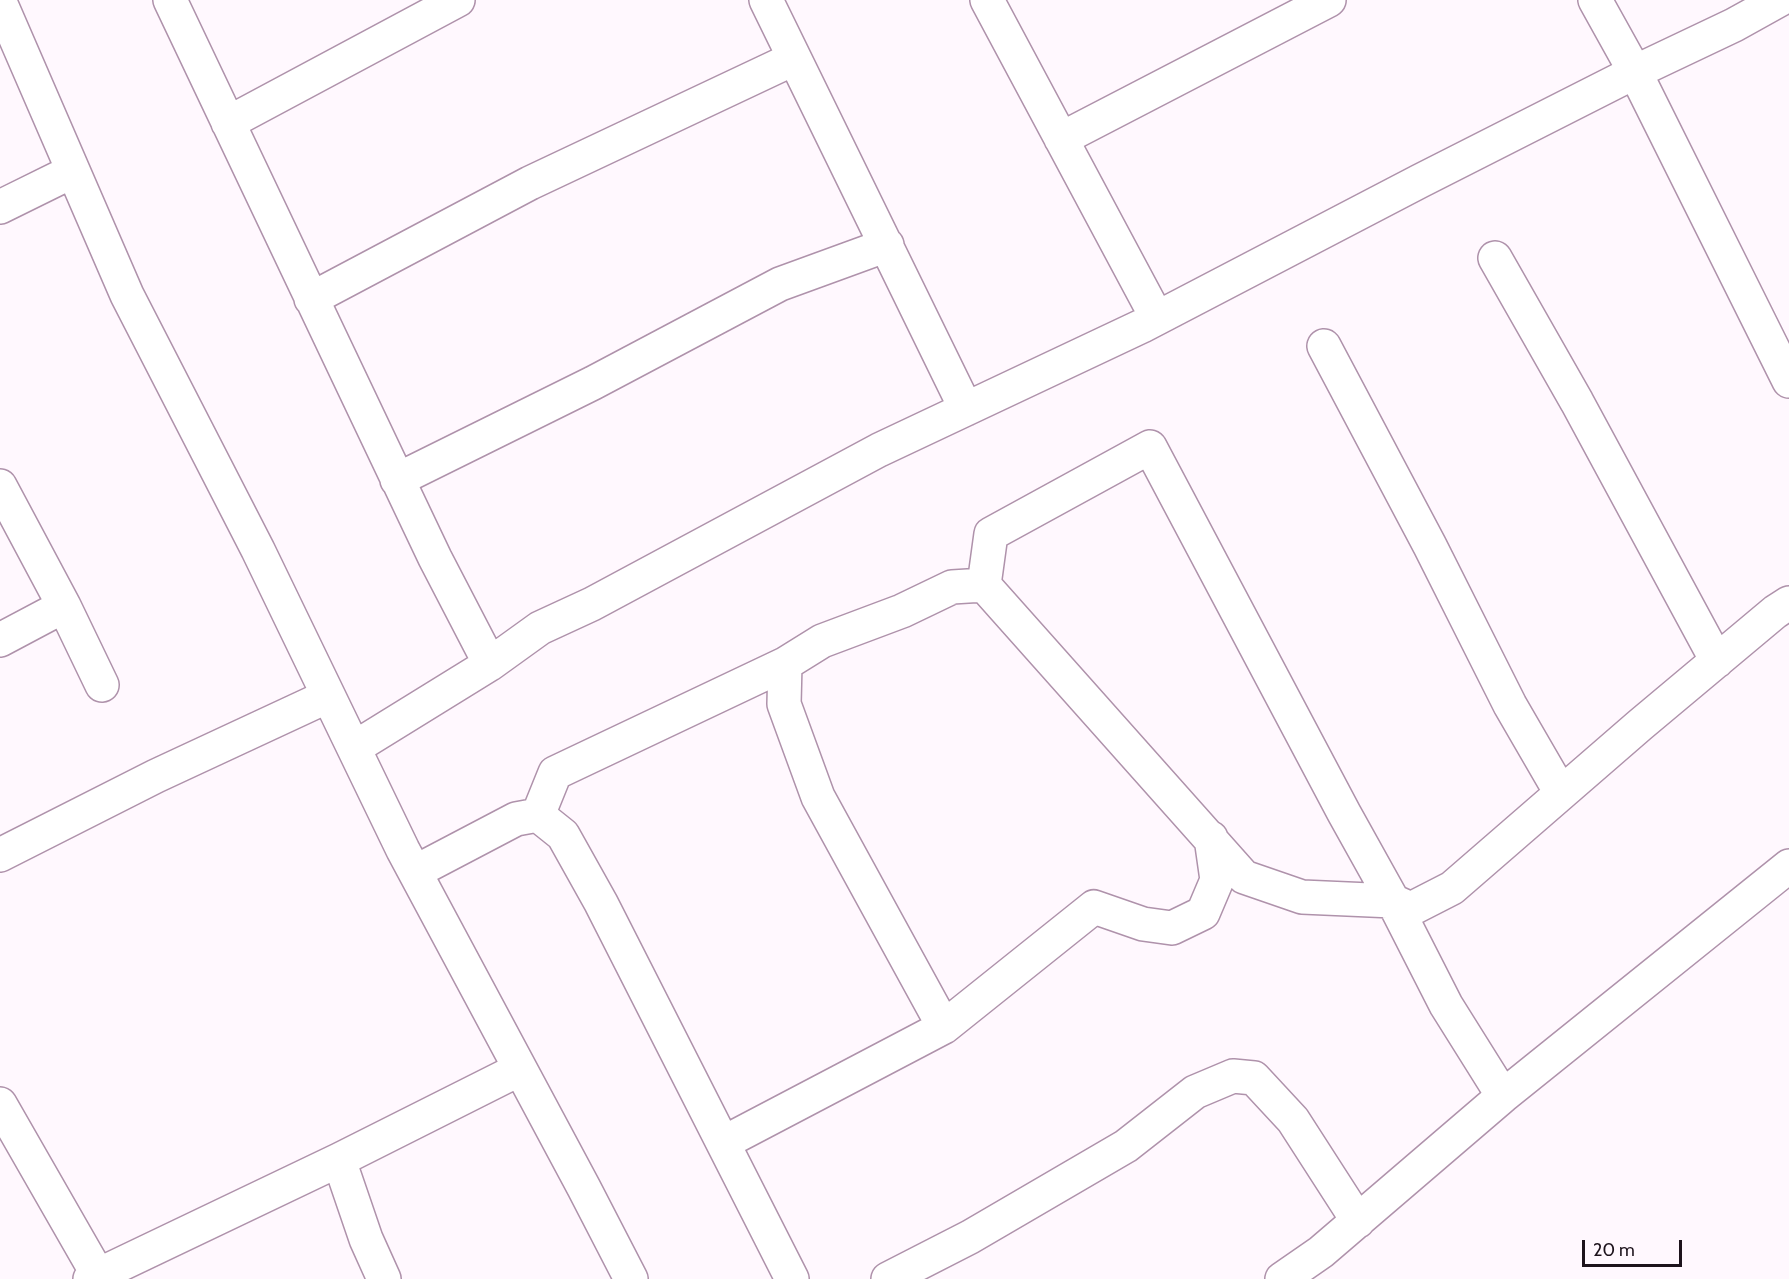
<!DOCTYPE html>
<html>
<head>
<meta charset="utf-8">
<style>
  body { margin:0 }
  #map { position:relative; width:1789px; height:1279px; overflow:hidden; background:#fff8fe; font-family:Cabin,sans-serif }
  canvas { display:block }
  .scale { position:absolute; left:1582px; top:1240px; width:100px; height:27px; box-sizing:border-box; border:3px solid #1d131c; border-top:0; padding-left:8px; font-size:18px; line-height:21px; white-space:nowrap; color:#1d131c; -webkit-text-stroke:4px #fff8fe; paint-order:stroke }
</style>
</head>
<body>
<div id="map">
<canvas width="1789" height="1279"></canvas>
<div class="scale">20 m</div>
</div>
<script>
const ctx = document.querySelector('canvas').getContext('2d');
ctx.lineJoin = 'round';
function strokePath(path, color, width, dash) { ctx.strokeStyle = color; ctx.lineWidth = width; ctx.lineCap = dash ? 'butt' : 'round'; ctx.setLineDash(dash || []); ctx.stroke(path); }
const minor = new Path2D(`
  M170,0L435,558L490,664L540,628L592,604L879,450L1142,326L1420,181L1635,72L1734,25L1779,0
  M766,0L966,409
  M987,0L1157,318
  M1595,0L1635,72L1789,381
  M0,2L127,295L258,550L403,850L584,1188L631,1279
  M228,123L458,0
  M1061,139L1329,0
  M0,207L73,171
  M1495,258L1577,402L1717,661
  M311,299L530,183L793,59
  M1324,346L1430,546L1510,705L1561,793
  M397,480L593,383L780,284L887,245
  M0,486L64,606L102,685
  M984,585L991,534L1150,447L1344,813L1393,901L1446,1005L1503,1096
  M0,640L64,606
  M354,748L490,664
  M538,815L555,773L785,664
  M0,855L156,776L328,696
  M415,872L516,819L538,815L563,835L601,903L792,1279
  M944,1027L818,797L784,704L785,664L822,641L902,611L952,587L984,585L1244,877L1302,897L1393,901L1411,909L1452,888L1640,725L1775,612L1789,603
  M0,1104L98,1275
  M723,1143L944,1027L1094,907L1143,924L1172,928L1203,913L1217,880L1211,838
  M339,1160L366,1239L384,1279
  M90,1279L339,1160L520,1069
  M888,1279L970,1237L1126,1146L1195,1092L1233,1076L1254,1078L1293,1120L1358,1221
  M1282,1279L1321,1252L1503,1096L1789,866`);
strokePath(minor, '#af92ab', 36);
strokePath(minor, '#fff', 33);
</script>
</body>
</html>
